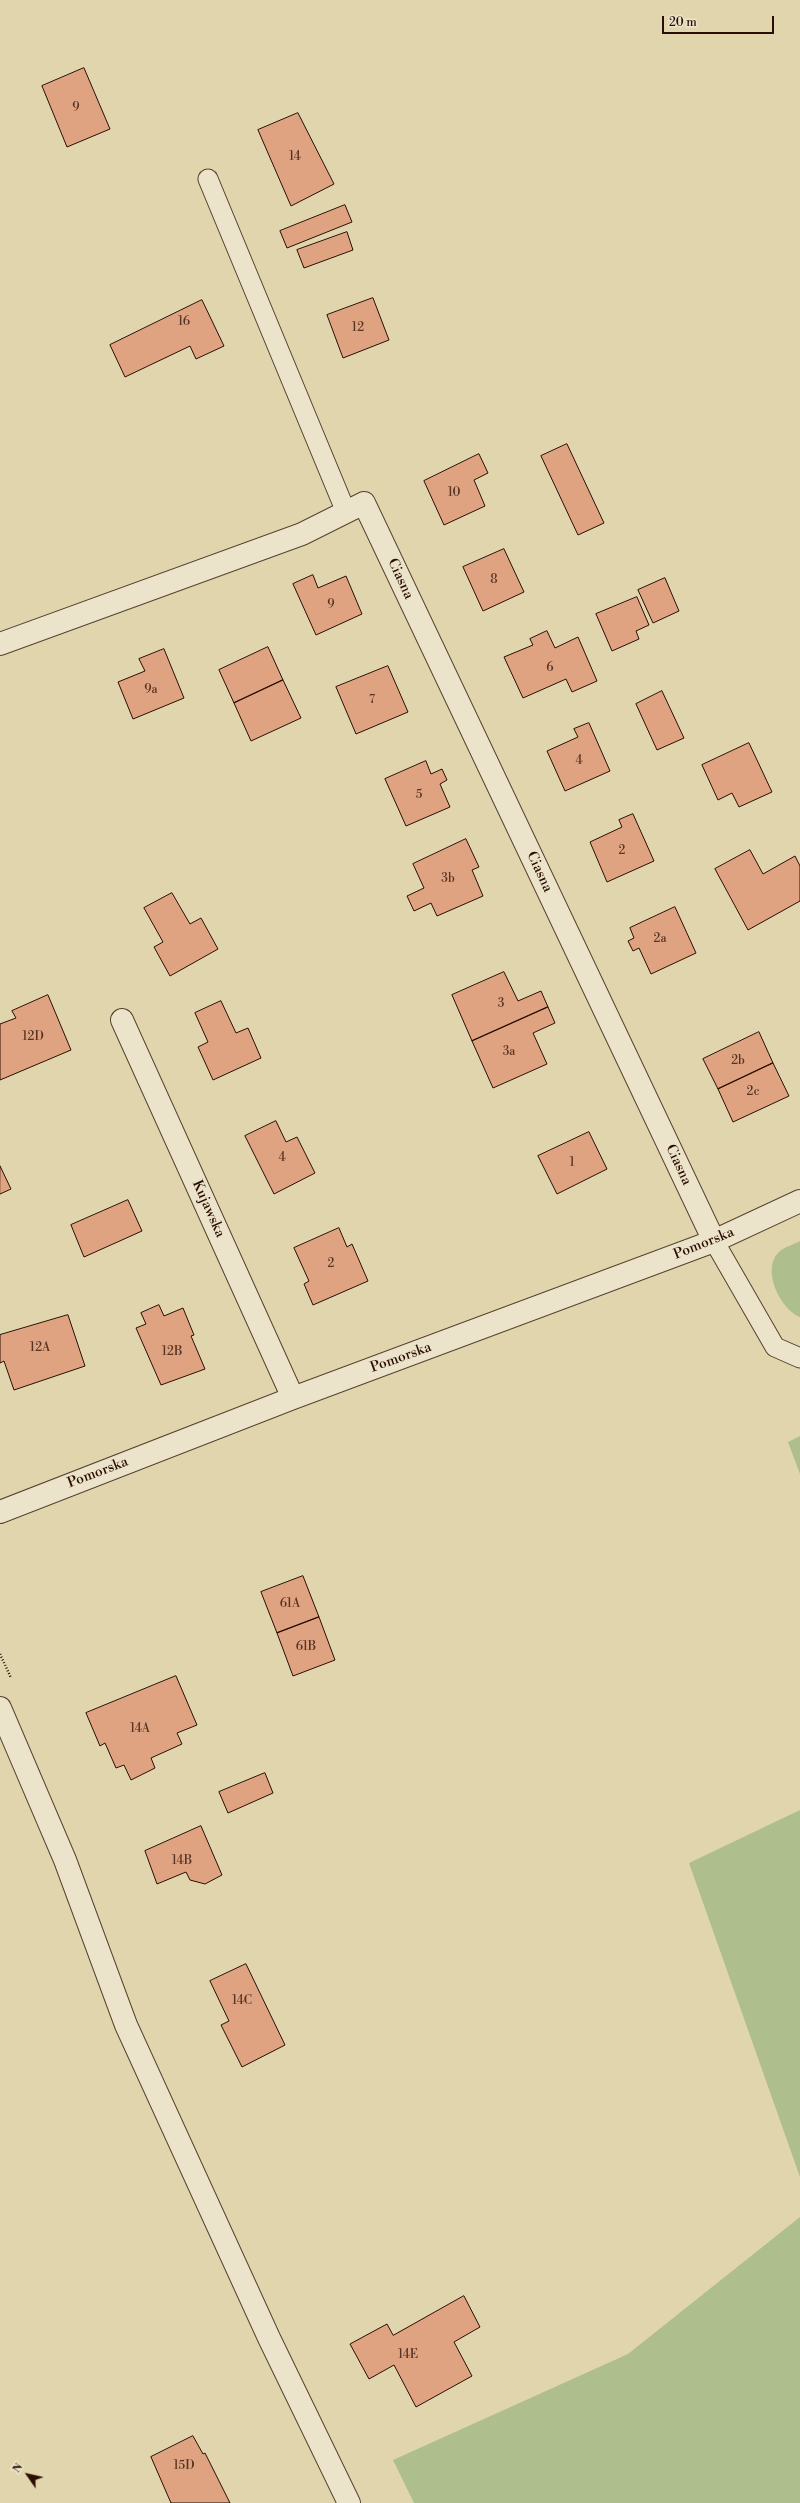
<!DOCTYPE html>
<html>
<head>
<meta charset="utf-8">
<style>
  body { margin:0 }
  #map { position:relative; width:800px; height:2503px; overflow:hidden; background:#e1d5ad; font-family:"Libre Bodoni",serif }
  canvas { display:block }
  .north { position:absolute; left:8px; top:2455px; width:40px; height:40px; -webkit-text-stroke:3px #ece4ca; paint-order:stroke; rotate:304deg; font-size:11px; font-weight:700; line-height:16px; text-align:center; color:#2a0e03 }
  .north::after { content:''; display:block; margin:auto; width:14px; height:18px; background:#2a0e03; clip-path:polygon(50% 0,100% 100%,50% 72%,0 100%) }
  .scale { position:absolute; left:662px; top:16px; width:112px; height:18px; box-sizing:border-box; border:2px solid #2a0e03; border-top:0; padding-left:5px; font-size:12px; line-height:14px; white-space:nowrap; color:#2a0e03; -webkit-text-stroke:3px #ece4ca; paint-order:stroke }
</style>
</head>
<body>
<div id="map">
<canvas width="800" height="2503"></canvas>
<div class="north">N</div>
<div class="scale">20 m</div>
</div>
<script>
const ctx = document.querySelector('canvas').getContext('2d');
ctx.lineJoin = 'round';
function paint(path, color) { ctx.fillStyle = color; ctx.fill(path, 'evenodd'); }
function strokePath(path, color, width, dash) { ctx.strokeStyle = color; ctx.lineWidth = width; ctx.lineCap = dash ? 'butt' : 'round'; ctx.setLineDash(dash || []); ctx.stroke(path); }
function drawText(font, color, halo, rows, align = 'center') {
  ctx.font = font + ' "Libre Bodoni",serif'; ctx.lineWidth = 3; ctx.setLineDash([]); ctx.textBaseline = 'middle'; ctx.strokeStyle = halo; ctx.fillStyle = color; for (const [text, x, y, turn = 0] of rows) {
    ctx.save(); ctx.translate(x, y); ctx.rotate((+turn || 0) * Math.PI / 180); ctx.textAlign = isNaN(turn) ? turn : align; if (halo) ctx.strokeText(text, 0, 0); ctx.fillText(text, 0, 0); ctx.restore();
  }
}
paint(new Path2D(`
  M800,1241V1317C780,1309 760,1268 780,1251C785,1247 794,1244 800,1241Z
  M800,1436V1474L788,1442Z
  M800,1810V2177L689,1863Z
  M800,2217V2503H414L393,2460L628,2354Z`), '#aebe8d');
const building = new Path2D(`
  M84,68L110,129L67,147L42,86Z
  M298,113L334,184L291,206L258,130Z
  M345,205L352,222L287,248L280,231Z
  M347,232L353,250L304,268L297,250Z
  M373,298L389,340L343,358L327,315Z
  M202,300L224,346L196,359L190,346L125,377L110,345Z
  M567,444L604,523L578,535L541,456Z
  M479,454L488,473L474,480L485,506L444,525L424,481Z
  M504,549L524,592L483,611L463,567Z
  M313,575L318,588L346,576L362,614L316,635L293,584Z
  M665,578L679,611L653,623L638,590Z
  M637,597L649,625L636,631L639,639L612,651L596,614Z
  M547,631L555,648L578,637L597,681L572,692L566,679L523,698L504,657L533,645L530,639Z
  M268,647L283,680L234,703L219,670Z
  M164,649L184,698L133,719L118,682L145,671L139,659Z
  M388,666L408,712L356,734L336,687Z
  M283,680L301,718L251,741L234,703Z
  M662,691L684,738L657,750L636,704Z
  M589,723L610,771L565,791L547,751L578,737L574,729Z
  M749,743L772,792L739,807L732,793L718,800L702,765Z
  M426,761L431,774L442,769L447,780L440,784L450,807L406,826L385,779Z
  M633,814L654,861L607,882L590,842L622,827L619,820Z
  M466,839L479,867L472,870L483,896L437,916L431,903L414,911L407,896L424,888L413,864Z
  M750,850L763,874L795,856L800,866V901L748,930L715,869Z
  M172,893L190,924L201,918L218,949L170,976L154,947L163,942L144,908Z
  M675,907L696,953L651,974L639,948L633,951L628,941L634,938L630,928Z
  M504,972L518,1001L541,991L548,1007L472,1041L452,995Z
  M48,995L71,1050L0,1080V1024L16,1018L12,1011Z
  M221,1001L236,1033L248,1028L261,1058L213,1080L198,1047L208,1042L195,1013Z
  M548,1007L555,1023L533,1033L547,1064L493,1088L472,1041Z
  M759,1032L773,1063L718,1089L703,1059Z
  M773,1063L789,1096L733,1122L718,1089Z
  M276,1121L286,1142L297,1137L315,1173L274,1194L245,1136Z
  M589,1132L607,1169L557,1194L538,1156Z
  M0,1166L11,1189L0,1194Z
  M128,1200L142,1231L84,1257L71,1225Z
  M339,1228L347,1247L352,1244L368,1281L313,1305L304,1284L309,1281L294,1248Z
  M159,1305L164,1316L183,1308L194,1335L191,1336L205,1369L161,1385L136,1328L146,1324L141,1313Z
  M68,1315L85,1366L14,1390L4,1361L0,1363V1335Z
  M303,1576L319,1617L277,1633L261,1592Z
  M319,1617L335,1660L293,1676L277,1633Z
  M176,1676L197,1725L177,1733L182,1744L151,1758L155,1768L131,1780L124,1765L116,1768L105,1743L100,1746L86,1713Z
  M265,1773L273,1793L228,1813L219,1792Z
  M201,1826L222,1875L205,1884L190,1880L186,1872L157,1884L145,1851Z
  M246,1964L285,2045L242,2067L221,2025L229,2021L210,1981Z
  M464,2296L480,2327L454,2342L472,2376L416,2407L394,2365L369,2379L350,2344L387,2324L393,2335Z
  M193,2436L203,2454L205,2453L230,2503H171L151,2457Z`);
paint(building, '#dfa381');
strokePath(building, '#2a0e03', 1);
const service = new Path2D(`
  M208,179L346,512
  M714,1241L775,1347L800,1358`);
const minor = new Path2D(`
  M0,644L302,534L364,503L714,1241
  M122,1020L293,1398
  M0,1512L293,1398L714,1241L800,1201
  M0,1708L65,1860L126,2025L269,2338L349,2503`);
strokePath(service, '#58402e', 21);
strokePath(minor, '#58402e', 24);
strokePath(new Path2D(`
  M0,1654L11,1678`), '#2a0e03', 2.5, [1, 2]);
strokePath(service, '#ece4ca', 19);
strokePath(minor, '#ece4ca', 22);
drawText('12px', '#573322', null, [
  ["9",76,108],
  ["14",295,157],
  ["16",184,322],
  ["12",358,328],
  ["10",454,493],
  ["8",494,580],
  ["9",331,605],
  ["6",550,668],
  ["9a",151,690],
  ["7",372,700],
  ["4",579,761],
  ["5",419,795],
  ["2",622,851],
  ["3b",448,879],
  ["2a",660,939],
  ["3",501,1004],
  ["12D",33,1037],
  ["3a",509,1052],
  ["2b",738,1061],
  ["2c",753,1092],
  ["4",282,1158],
  ["1",572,1163],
  ["2",331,1264],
  ["12A",40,1348],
  ["12B",172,1352],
  ["61A",290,1604],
  ["61B",306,1647],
  ["14A",140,1729],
  ["14B",182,1861],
  ["14C",242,2001],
  ["14E",408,2355],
  ["15D",184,2466]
]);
drawText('14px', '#2a0e03', '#ece4ca', [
  ["Ciasna",400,579,65],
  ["Ciasna",539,872,65],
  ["Ciasna",678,1165,65],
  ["Kujawska",208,1209,66],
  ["Pomorska",704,1244,-22],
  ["Pomorska",401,1358,-20],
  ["Pomorska",98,1473,-21]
]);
</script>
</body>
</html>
